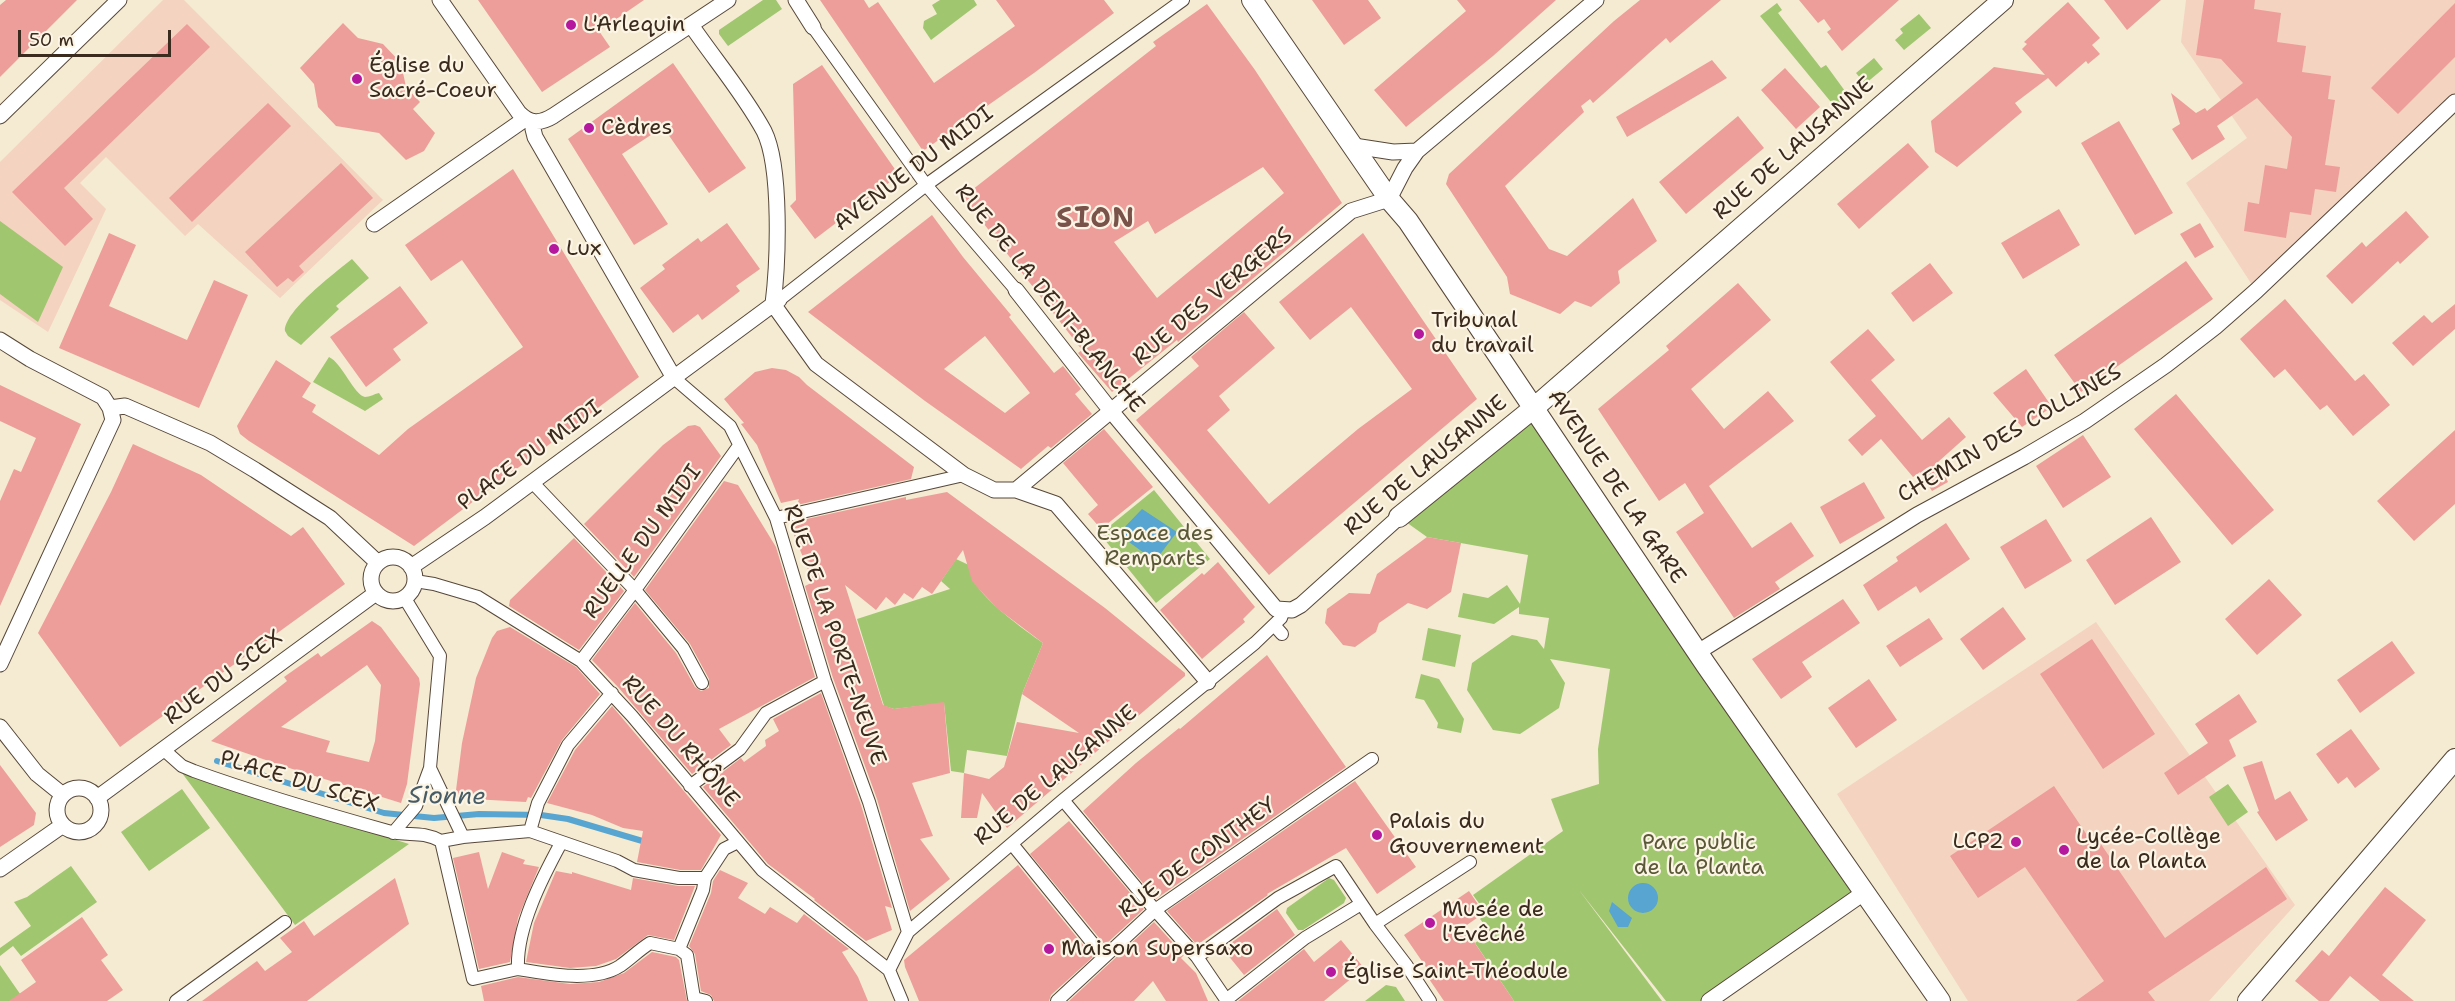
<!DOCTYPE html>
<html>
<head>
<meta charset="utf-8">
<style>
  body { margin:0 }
  #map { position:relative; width:2455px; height:1001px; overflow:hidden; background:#f4ebd2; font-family:"Shantell Sans",sans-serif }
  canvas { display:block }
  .scale { position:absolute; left:18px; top:30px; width:153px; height:27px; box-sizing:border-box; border:3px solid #3b2a1e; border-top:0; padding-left:8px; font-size:18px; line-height:21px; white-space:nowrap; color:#3b2a1e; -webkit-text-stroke:4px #fcf5e5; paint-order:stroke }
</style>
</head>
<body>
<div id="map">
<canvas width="2455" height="1001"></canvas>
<div class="scale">50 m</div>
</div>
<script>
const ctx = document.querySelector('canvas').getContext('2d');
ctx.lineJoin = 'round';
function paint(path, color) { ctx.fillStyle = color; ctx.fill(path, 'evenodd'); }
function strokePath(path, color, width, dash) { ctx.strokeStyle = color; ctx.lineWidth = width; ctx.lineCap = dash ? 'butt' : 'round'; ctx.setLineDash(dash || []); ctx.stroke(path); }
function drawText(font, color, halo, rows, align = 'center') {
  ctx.font = font + ' "Shantell Sans",sans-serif'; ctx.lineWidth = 4.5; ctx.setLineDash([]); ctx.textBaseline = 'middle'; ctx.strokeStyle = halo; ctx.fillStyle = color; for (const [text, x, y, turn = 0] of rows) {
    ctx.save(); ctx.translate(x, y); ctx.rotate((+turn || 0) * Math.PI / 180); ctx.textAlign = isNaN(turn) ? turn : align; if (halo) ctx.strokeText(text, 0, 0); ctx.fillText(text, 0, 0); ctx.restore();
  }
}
paint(new Path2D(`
  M163,0H184L383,200L280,298L198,224L185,236L106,157L80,183L106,209L48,332L0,300V162Z
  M2186,0H2455V102L2256,291L2186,183L2247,138L2181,42Z
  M2096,622L2295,905L2209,1001H1968L1837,794Z`), '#f4d3c1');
paint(new Path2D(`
  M763,0H776L782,9L728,46L719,34V30Z
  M940,0H974L977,5L931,40L923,28L924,21L937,14L932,5Z
  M1777,3L1782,10L1778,13L1821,68L1826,65L1853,102L1840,113L1760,16Z
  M1919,14L1931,28L1904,50L1895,40L1903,33L1900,29Z
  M1874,58L1883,69L1865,84L1856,73Z
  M0,221L63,267L38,322L0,294Z
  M352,259L369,278L336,306L339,309L304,342L301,345L288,336L285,331C284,311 336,272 352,259Z
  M329,357C342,363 354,395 365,397C370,397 374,394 379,393L383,399L365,411L313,382Z
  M1535,407L1865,892L1709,1001H1666L1579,890L1662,1001H1514L1475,943L1490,932L1480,919L1486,913L1473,895L1563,831L1551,799L1599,784L1598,749L1610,669L1550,659L1565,683L1559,708L1520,734L1493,730L1467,690L1472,663L1512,635L1537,640L1544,649L1549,618L1519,614V607L1494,624L1458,617L1463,593L1488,598L1507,585L1520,604L1528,555L1427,537L1399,517Z
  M1154,490L1210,559L1156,603L1100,534Z
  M956,559L971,566C966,590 1024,629 1043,643L1022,694L1007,756L967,750L964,773L951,771L944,703L894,709L884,706L857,619L950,589L941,581Z
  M1428,628L1461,635L1455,667L1422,660Z
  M1421,674L1439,679L1464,719L1461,733L1437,728L1438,723L1424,700L1415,698Z
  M182,773L409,844L295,925Z
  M2228,784L2248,812L2228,826L2209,797Z
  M182,789L210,828L149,871L121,832Z
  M71,866L97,902L21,956L13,946L0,956V948L31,926L14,902L27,897Z
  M1329,878L1334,880L1346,898L1344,903L1303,930H1298L1286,913L1287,908Z
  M0,965L25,1001H0Z
  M1386,985L1396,987L1405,1001H1365Z`), '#a1c670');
paint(new Path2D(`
  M1142,509L1177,532L1155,561L1118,534Z
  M1628 898a15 15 0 1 1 30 0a15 15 0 1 1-30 0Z
  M1612,902L1632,918L1628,927H1618L1609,911Z`), '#57a5d0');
strokePath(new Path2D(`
  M217,761L384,813L434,818L479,814L541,815L568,819L649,843`), '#57a5d0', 6);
paint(new Path2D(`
  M6,0H77L0,77V5Z
  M478,0H644L599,31L610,47L542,92Z
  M820,0H864L869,8L878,2L934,83L1015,26L996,0H1104L1114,13L1034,73L923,151Z
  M1312,0H1368L1381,18L1344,45Z
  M1457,0H1556L1493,56L1406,127L1374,90L1466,11Z
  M1640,0H1721L1670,43L1666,38L1593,103L1590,99L1581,106L1584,112L1505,186L1549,249L1567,256L1633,198L1657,241L1618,271L1620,283L1591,307L1575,301L1560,314L1510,294L1507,277L1446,184L1449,174L1614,21Z
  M1799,0H1899L1842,51L1827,32L1831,29L1824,19L1818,23Z
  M2104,0H2161L2127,30Z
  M2204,0H2255L2254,9L2281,13L2277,42L2306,46L2302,72L2331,76L2328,99L2335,100L2325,165L2340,167L2336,192L2315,189L2311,215L2290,212L2286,238L2244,231L2248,202L2259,204L2265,165L2287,169L2292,137L2257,98L2217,126L2225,139L2192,160L2172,129L2180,124L2171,93L2196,113L2205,108L2207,111L2243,83L2221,59L2196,55Z
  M2068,2L2100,38L2092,45L2100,54L2088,64L2086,61L2056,87L2048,78L2015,103L2022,112L1957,167L1935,152L1931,121L1994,67L2045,75L2022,49L2027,44L2024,42Z
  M2455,3V57L2398,114L2371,88Z
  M1207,4L1255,70L1342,203L1178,342L1177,340L1112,392L1078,353L1082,350L963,197L1156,46L1153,42ZM1263,167L1284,193L1157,298L1114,242L1148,221L1155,234Z
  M343,23L358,38L383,44L401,63L406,87L420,102L413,109L435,133L424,151L406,160L379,133L336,126L318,107L314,84L300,68Z
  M187,24L210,47L64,188L93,219L65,246L12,192Z
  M1712,60L1727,78L1627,137L1616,117Z
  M673,63L746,168L709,193L663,127L622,154L668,224L634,245L568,139Z
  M822,65L899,175L815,239L790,206L796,200L793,84Z
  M1785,68L1820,107L1796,129L1761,90Z
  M268,103L291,126L192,222L169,198Z
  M1738,116L1764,148L1686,214L1659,182Z
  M2119,121L2173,213L2135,235L2081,143Z
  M1908,143L1929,167L1859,229L1837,204Z
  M341,163L373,198L299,266L304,272L293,282L288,278L277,287L245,252Z
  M513,169L639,377L414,546L249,441L240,434L237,426L276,360L311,383L302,397L316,405L312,412L379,455L408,429L523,347L462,260L431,281L405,245Z
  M2059,209L2080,245L2023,279L2001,243Z
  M2406,211L2429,237L2400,264L2398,261L2352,304L2326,276L2362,242L2366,247Z
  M932,215L963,257L1011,315L1009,317L1054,373L1063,366L1081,389L1075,394L1092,414L1051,448L1048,446L1021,469L925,401L808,312ZM985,336L1030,393L1005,413L944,369Z
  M727,223L760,269L736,286L740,291L702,320L698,314L673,333L640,288L665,269L662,265L698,238L701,242Z
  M2200,223L2214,247L2195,258L2180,234Z
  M109,233L136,245L109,306L187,340L214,280L248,295L199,408L59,348Z
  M1363,233L1477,399L1269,575L1136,420L1199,366L1191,357L1244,312L1275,348L1219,396L1230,410L1207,430L1269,504L1358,429L1412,389L1351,307L1310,340L1279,302Z
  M2186,261L2213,299L2081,392L2054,355Z
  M1930,263L1953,293L1913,322L1891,293Z
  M1738,283L1771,320L1691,389L1724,429L1768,391L1794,421L1709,486L1752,548L1791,522L1814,556L1775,582L1780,589L1734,618L1676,532L1704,513L1685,483L1659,501L1598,409L1669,350L1666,346Z
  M400,286L428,323L393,349L401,360L366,387L330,337Z
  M2285,299L2355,381L2364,374L2390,405L2353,436L2327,405L2320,410L2285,369L2274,378L2240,339Z
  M2455,304V329L2413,366L2392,343L2424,315L2432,323Z
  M1868,329L1895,360L1871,380L1922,440L1949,417L1966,437L1938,462L1948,482L1932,491L1920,472L1913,477L1881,439L1862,456L1848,440L1876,416L1830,362Z
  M772,368L786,370L799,377L807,385L914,467L911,479L797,505L799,499L781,503L757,445L741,424L744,423L724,399L755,372Z
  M2026,369L2052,407L2022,427L1993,393Z
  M0,385L81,424L0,606V501L14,469L21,472L36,438L0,421Z
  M2176,394L2274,510L2232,545L2134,429Z
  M695,425L700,427L721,456L634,577L584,524L663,445L688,426Z
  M1104,429L1153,487L1101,529L1088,514L1098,505L1063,463Z
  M2455,430V504L2414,541L2377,501Z
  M2083,435L2111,477L2063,508L2036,466Z
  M133,444L201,475L291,536L303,527L345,584L120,747L38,633L111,492Z
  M724,481L738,485L776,547L815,677L719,729L731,745L692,774L618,687L592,660L635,603L676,653L695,687L701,691L709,688V679L690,644L645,590Z
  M1864,482L1885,518L1840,544L1820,507Z
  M947,492L1105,608L1185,673V676L1007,828L982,793L977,818H961L964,773L989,779L1004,767L1017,722L1079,733L1022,694L1043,643L998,609L977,587L972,581L963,550L932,594L922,587L913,599L904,593L895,605L886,597L876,610L845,585L883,705L894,709L944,702L950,773L912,783L933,836L920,839L950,879L910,911L877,799L833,678L805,586L813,582L792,530L793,522L906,497V500Z
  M2151,517L2181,562L2115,605L2086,560Z
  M2046,519L2072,561L2025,589L2000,547Z
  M1946,523L1970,559L1920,593L1916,586L1878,611L1863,585L1898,561L1896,557Z
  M1427,537L1461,543L1451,592L1427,609L1408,603L1379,623L1376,632L1355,647L1343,645L1325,623L1327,609L1349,593L1370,594L1377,574Z
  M574,538L624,591L579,650L509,606L510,600Z
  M1218,562L1255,607L1243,619L1245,622L1202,659L1160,610L1202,573L1204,575Z
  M2269,579L2302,615L2257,655L2225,619Z
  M1843,599L1860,623L1802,662L1812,677L1781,699L1752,659Z
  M2003,607L2026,639L1983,670L1960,639Z
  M1929,618L1943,639L1900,667L1886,646Z
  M372,621L381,627L419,678L420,684L407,784L401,803L283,766L211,741L287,681L284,677L318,653L321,657ZM367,665L381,685L375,741L369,762L326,752L330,741L281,727Z
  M510,627L576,667L600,694L562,740L531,798L528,797L526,802L455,798L462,743L476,678L492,638L497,631Z
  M2092,639L2155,734L2103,769L2040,674Z
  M2392,641L2415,673L2360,713L2337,680Z
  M1267,655L1346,767L1156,899L1083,811L1136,763L1179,728L1180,729Z
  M1869,679L1897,720L1856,748L1828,708Z
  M821,693L861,805L892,908L885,906L892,930L866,941L814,900L815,899L768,864L703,787L741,758L744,762L766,746L765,740L779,731L773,719Z
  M2239,694L2257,722L2229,740L2236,756L2178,795L2164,773L2208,743L2195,724Z
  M612,706L721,835L701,870H680L637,862L643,831L623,828L592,815L547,803L575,750Z
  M2351,729L2380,769L2355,788L2347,777L2338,784L2316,754Z
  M2262,761L2275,800L2290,791L2308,820L2276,841L2257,812L2259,811L2243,767Z
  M0,765L36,813L34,825L0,847Z
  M1355,781L1416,867L1377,894L1346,848L1267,894L1268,895L1197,945L1167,911Z
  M2054,786L2089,838L2094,834L2165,938L2266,867L2287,899L2148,992L2155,1001H2076L2104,981L2025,867L1978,898L1950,856Z
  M1069,821L1144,909L1105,945L1030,854Z
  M479,852L488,889L502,852L525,860L523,864L539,867L518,918L510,962L479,969L453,858Z
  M1018,865L1093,957L1051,995L1049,1001H919L905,967L904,960Z
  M720,870L748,883L738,898L765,914L770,907L797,923L804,914L849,949L842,952L858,977L868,1001H714L711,995L701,991L695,954L689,946L711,893L713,881Z
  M556,871L572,874V872L631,890L633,878L678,886H695L674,940L648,935L616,959L596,966L570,968L526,962L534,923Z
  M395,878L409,924L307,1001H202L257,961L265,971L292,952L280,938L304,921L314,936Z
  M2385,887L2426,920L2382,975L2414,1001H2380L2350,976L2329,1001H2319L2295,981L2322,950L2329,956Z
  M1469,891L1484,913L1464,927L1514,1001H1444L1427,976L1430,973L1404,935Z
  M1277,909L1295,935L1244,975L1223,949Z
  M82,917L108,955L101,960L123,990L107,1001H9L36,982L21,960Z
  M1154,922L1184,955L1181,958L1196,973L1208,1001H1166L1153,981L1134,1001H1069Z
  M1341,940L1364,968L1324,1001H1238L1304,949L1314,962Z
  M652,952L676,957L679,960L687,1001H484L481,986L518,977L570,984L599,982L624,973Z`), '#ed9e9a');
const pedestrian = new Path2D(`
  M813,27L926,185L1016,290
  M779,300L926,185L1183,0
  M674,378L730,426L776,518L825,681L869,802L908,932
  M533,483L635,590L683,648L702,683
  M776,518L964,475
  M415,581L434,584L478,597L581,661L632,716L762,870L889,970L902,1001
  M1274,625L1282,634
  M581,661L635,590L738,447
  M164,750L182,766L194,771C258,794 323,813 388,831C408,837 420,830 441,841L463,837L530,831L617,861L634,870L679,878H705L703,890L679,949
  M430,768L463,837
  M690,786L740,749L766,713L825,681
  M1063,800L1155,910L1197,957L1227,1001
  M530,831L538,803L568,745L612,693
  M393,833L416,806L430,768L440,656L404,597
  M441,841L473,979L518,969
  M561,843C542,878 516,928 518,969C547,974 594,983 620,966C630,959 639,950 650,943L679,949L687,955L694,998L706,1001
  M1012,844L1103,956
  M705,878L724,849L738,842
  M1197,957L1278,898L1336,866L1375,924
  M889,970L908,932L1063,800L1255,643L1281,618L1284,610
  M1226,1000L1305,938L1361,904
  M176,1001L285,922
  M1057,1001L1155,910L1372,759
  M1430,1001L1407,966L1375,924L1470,862`);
const minor = new Path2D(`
  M440,0L519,113C530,124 540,124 553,116L728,0
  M796,0L813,27
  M691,25C715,60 744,94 764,131C782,167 778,264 773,304L816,364L964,475L994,490H1016L1056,504L1208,682
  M0,116L119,0
  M534,122L533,129L535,137L674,378
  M1354,146L1393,152L1417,151
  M374,224L525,119
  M1016,290L1111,411L1276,609L1292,610L1301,605L1399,517
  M0,340L30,359L103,397L110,408L113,420L0,664
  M110,408L125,406L210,443L255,470L330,518L378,563
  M1016,490L1351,211L1389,199L1405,168L1417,151L1596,0
  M371 579a22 22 0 1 1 44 0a22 22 0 1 1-44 0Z
  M411,567L485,517L779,300
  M1698,652L1917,515L2024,457L2085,421L2166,365L2215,327L2256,291L2455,102
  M0,727L37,774L63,795
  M57 810a22 22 0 1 1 44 0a22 22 0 1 1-44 0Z
  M97,798L376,593
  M0,869L63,825
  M1709,1001L1865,892`);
const tertiary = new Path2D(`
  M1252,0L1389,199L1408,221L1706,665L1940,1001
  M1399,517L1535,407L2003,0
  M2248,1001L2455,759`);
strokePath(pedestrian, '#574739', 14);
strokePath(minor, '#574739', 17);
strokePath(tertiary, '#574739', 22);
strokePath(pedestrian, '#fff', 12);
strokePath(minor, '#fff', 15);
strokePath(tertiary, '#fff', 20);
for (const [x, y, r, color] of [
  [571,25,6,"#b5179e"],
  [357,79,6,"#b5179e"],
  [589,128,6,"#b5179e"],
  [554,249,6,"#b5179e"],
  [1419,334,6,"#b5179e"],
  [1377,835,6,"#b5179e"],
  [2016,842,6,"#b5179e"],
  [2064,850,6,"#b5179e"],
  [1430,923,6,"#b5179e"],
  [1049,949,6,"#b5179e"],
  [1331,972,6,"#b5179e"]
]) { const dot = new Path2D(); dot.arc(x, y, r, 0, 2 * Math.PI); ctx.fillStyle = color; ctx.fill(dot); strokePath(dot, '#fcf5e5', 2); }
drawText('22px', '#3b2a1e', '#fcf5e5', [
  ["L'Arlequin",583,25],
  ["Église du",369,66],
  ["Sacré-Coeur",369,91],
  ["Cèdres",601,128],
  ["Lux",566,249],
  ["Tribunal",1431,321],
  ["du travail",1431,346],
  ["Palais du",1389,822],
  ["Gouvernement",1389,847],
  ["Lycée-Collège",2076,837],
  ["de la Planta",2076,862],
  ["LCP2",2004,842,"right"],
  ["Musée de",1442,910],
  ["l'Evêché",1442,935],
  ["Maison Supersaxo",1061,949],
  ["Église Saint-Théodule",1343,972]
], 'left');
drawText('22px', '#3b2a1e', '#fcf5e5', [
  ["RUE DE LAUSANNE",1794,149,-41],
  ["AVENUE DU MIDI",914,169,-37],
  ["RUE DES VERGERS",1213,297,-40],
  ["RUE DE LA DENT-BLANCHE",1049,299,51],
  ["CHEMIN DES COLLINES",2010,434,-30],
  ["PLACE DU MIDI",530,456,-36],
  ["RUE DE LAUSANNE",1426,466,-40],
  ["AVENUE DE LA GARE",1616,487,56],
  ["RUELLE DU MIDI",643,542,-54],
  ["RUE DE LA PORTE-NEUVE",834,635,71],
  ["RUE DU SCEX",224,678,-37],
  ["RUE DU RHÔNE",680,742,49],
  ["RUE DE LAUSANNE",1056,776,-40],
  ["PLACE DU SCEX",299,782,17],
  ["RUE DE CONTHEY",1198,858,-36]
]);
drawText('22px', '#5a5937', '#fcf5e5', [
  ["Espace des",1155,534],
  ["Remparts",1155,559],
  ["Parc public",1699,843],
  ["de la Planta",1699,868]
]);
drawText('italic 24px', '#465b65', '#fcf5e5', [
  ["Sionne",447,797,1]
]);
ctx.letterSpacing = '1.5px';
drawText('bold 28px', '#795349', '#fcf5e5', [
  ["SION",1096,220]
]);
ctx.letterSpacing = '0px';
</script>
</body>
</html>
